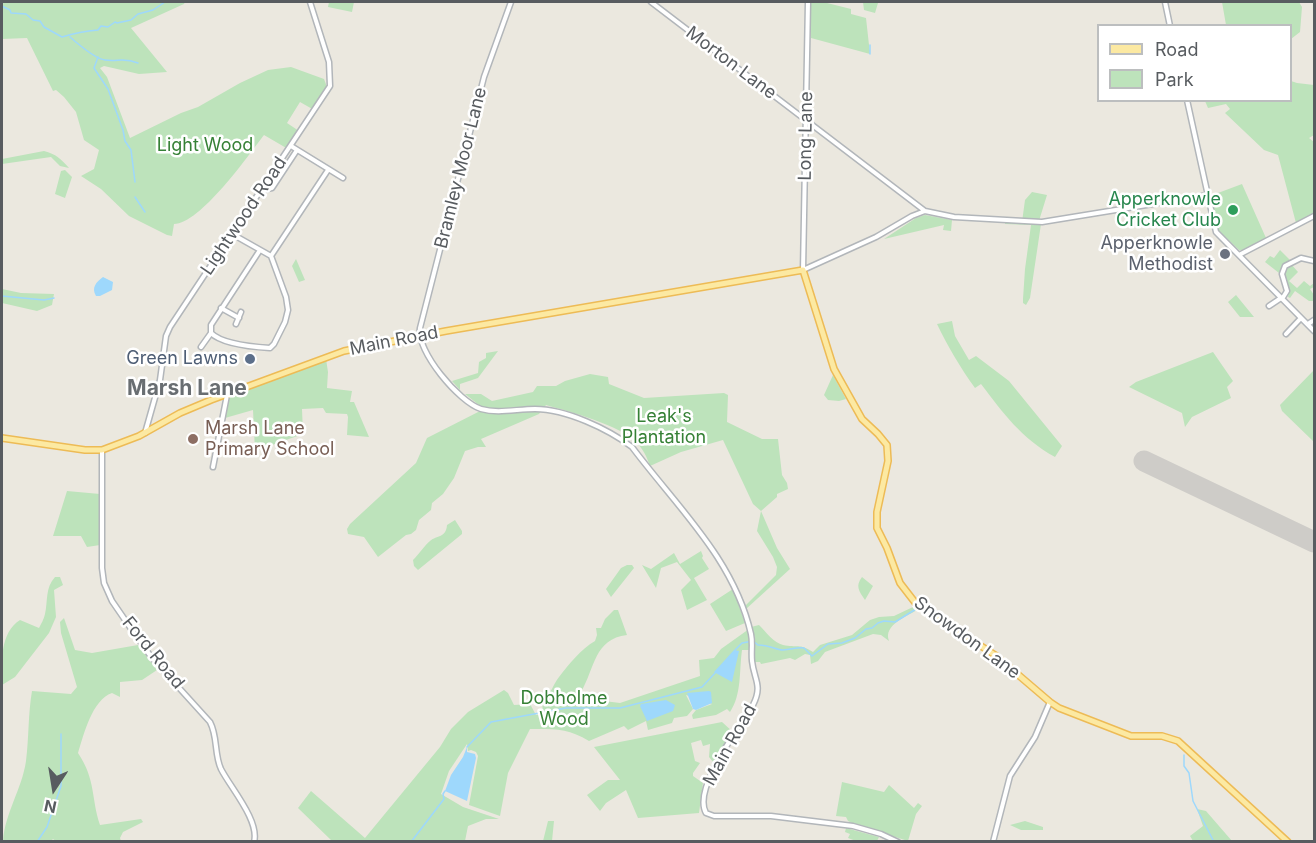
<!DOCTYPE html>
<html>
<head>
<meta charset="utf-8">
<style>
  body { margin:0 }
  #map { position:relative; width:1316px; height:843px; overflow:hidden; background:#ebe8df; font-family:Inter,sans-serif }
  canvas { display:block }
  .frame { position:absolute; inset:0; border:3px solid #585c60; pointer-events:none }
  .legend { position:absolute; left:1097px; top:24px; width:195px; height:78px; box-sizing:border-box; background:#fff; border:2px solid #bcbebf; margin:0; padding:8px 10px; list-style:none; font-size:18px; color:#585c60 }
  .legend li { display:flex; align-items:center; gap:12px; height:30px }
  .legend b { width:30px; border:2px solid #bcbebf }
  .north { position:absolute; left:24px; top:759px; width:60px; height:60px; -webkit-text-stroke:4px #fff; paint-order:stroke; rotate:192deg; font-size:16px; font-weight:700; line-height:24px; text-align:center; color:#585c60 }
  .north::after { content:''; display:block; margin:auto; width:21px; height:27px; background:#585c60; clip-path:polygon(50% 0,100% 100%,50% 72%,0 100%) }
</style>
</head>
<body>
<div id="map">
<canvas width="1316" height="843"></canvas>
<div class="frame"></div>
<ul class="legend">
<li><b style="height:8px;background:#fce9a2"></b>Road</li>
<li><b style="height:16px;background:#bde3bb"></b>Park</li>
</ul>
<div class="north">N</div>
</div>
<script>
const ctx = document.querySelector('canvas').getContext('2d');
ctx.lineJoin = 'round';
function paint(path, color) { ctx.fillStyle = color; ctx.fill(path, 'evenodd'); }
function strokePath(path, color, width, dash) { ctx.strokeStyle = color; ctx.lineWidth = width; ctx.lineCap = dash ? 'butt' : 'round'; ctx.setLineDash(dash || []); ctx.stroke(path); }
function drawText(font, color, halo, rows, align = 'center') {
  ctx.font = font + ' Inter,sans-serif'; ctx.lineWidth = 5; ctx.setLineDash([]); ctx.textBaseline = 'middle'; ctx.strokeStyle = halo; ctx.fillStyle = color; for (const [text, x, y, turn = 0] of rows) {
    ctx.save(); ctx.translate(x, y); ctx.rotate((+turn || 0) * Math.PI / 180); ctx.textAlign = isNaN(turn) ? turn : align; if (halo) ctx.strokeText(text, 0, 0); ctx.fillText(text, 0, 0); ctx.restore();
  }
}
paint(new Path2D(`
  M2,2L41,3L54,2H185L184,4L131,28L167,72L139,74L104,66L100,68L107,77L130,138L181,113L198,107L240,83L268,70L291,67L324,79L327,87L314,110L300,102L287,123L299,131L288,149L264,135C248,156 200,224 174,224L172,236L167,235L129,216L101,189L81,176L94,169L99,150L84,140L76,112L64,97L56,90L53,91L27,38L2,39Z
  M329,2H354L352,12L328,7Z
  M811,2H823L851,9V14L866,18L870,54L811,38Z
  M863,2H910L878,3L875,13L864,10Z
  M1222,2H1299L1302,7L1300,32L1291,39L1290,26L1226,25Z
  M1291,81L1297,83L1314,85V135L1309,138L1314,142V213L1296,223L1278,155L1264,150L1225,113L1230,109L1226,104L1208,108L1205,101L1290,100Z
  M44,151C56,154 61,159 69,168L60,166L51,157L2,164V159Z
  M65,170L72,177L65,198L55,194L61,171Z
  M1242,184L1266,238L1243,250H1239L1219,231L1210,196Z
  M1032,192L1047,195L1038,224H1041L1030,298L1026,305L1023,303V299L1025,269L1031,225L1005,224V222H1022L1025,200Z
  M925,215L952,220L951,231L943,230L944,225L884,239L916,218Z
  M1280,250L1290,260L1283,265L1279,273L1265,262L1270,256L1274,258Z
  M296,259L305,280L299,282L292,266Z
  M1291,264L1298,272L1289,281L1297,288L1304,281L1310,286L1314,283V280V287L1310,289L1314,295L1313,301H1309L1295,291L1290,298L1288,297L1289,290L1284,272Z
  M2,289L21,293L54,294L52,305L37,311L2,303Z
  M1236,295L1254,317H1240L1228,302Z
  M952,321L955,336L969,360L976,356L1009,381L1062,446L1055,457C1021,438 1004,414 981,384L975,388C960,367 948,347 937,324Z
  M498,351L478,378L460,384V390L452,381L478,373L479,362L486,358V353Z
  M1213,352L1233,381L1227,387L1231,398L1192,417L1185,427L1182,413L1129,387L1136,382Z
  M326,359L328,372L327,388L352,391L350,402H354L369,437L347,435L348,417L347,414L326,413L323,408L302,409L303,434L255,451L253,410L225,418L229,396Z
  M1314,370V442L1282,411L1280,405Z
  M590,374L608,377L609,384L644,398L724,393L728,395L727,422L762,439H778L782,475L787,483L788,489L777,494V497L761,511L777,548L790,569L746,609V605L776,575L777,567L773,557L757,531L761,511L753,504L723,440L681,452L650,466C647,457 643,449 636,442C619,425 571,412 546,405L539,414L481,439L486,447H478L465,451L454,478L443,494L432,503L431,510L419,520L416,530L411,534L406,535L378,557L364,537L348,534L347,529L350,524L416,463L427,438L484,409L465,394H481L492,401L533,392L537,386H556L565,381Z
  M833,375L846,399L839,401L828,400L824,395Z
  M67,491L100,494V545L87,547L81,536H53Z
  M455,520L462,531V534L418,570L414,566L413,560C419,554 424,546 430,541C437,535 446,538 447,525Z
  M701,551L703,556L702,558L709,569L694,578L707,600L687,610L681,590L691,580L677,562L661,568L656,588L642,565L651,569L674,553L680,564Z
  M627,565H632L634,568L611,597L606,589L621,568Z
  M55,577H60L63,585L54,590L56,617L49,633L15,677L2,685C1,664 0,632 20,620L39,628C41,624 44,619 45,614C48,601 45,588 55,577Z
  M862,577L873,586L865,600C859,591 855,586 862,577Z
  M733,589L745,623L726,631L710,604Z
  M913,607L917,610C906,617 883,625 889,641L881,635L873,634L825,652L818,661L811,664L810,655L805,654L795,660L790,658L761,664L760,662H754L755,638L751,627L759,625C766,632 774,643 783,645C797,648 799,643 813,652L820,645L852,635L870,620L879,617L894,616Z
  M614,610H618L627,635C594,639 595,668 581,692L585,704L604,701L620,703L700,676L699,660L714,658L721,649L749,629V650H742C739,671 742,694 730,712L727,709L716,715L693,719L692,715L696,710L712,704L686,695L693,709L687,716L674,718L672,723L648,730L646,721L628,730L624,726L589,741C568,728 554,729 530,729L508,773L500,816L469,805L478,756L476,752L471,750L468,751L467,744L449,771L441,794L463,807L499,819H486L468,826L465,841H332L298,808L311,791L365,838L440,747L451,729L468,712L504,690L508,693L514,705L530,704L536,715L543,714L542,700C553,692 552,686 559,677C569,664 581,649 595,641L597,635L596,628H601L605,619Z
  M64,618L75,650L92,653L138,645L157,670L142,680L120,682V697L112,693C92,700 84,734 78,753C96,780 91,798 100,825L141,819L143,822L123,832L120,838L121,841L57,842L53,839L51,841H3C5,813 22,789 26,761C29,738 28,714 32,691L71,694L77,687L61,633L60,622Z
  M722,722L733,732L714,763L709,757L710,744L703,746L701,740L691,743L695,761L700,763L693,773V776L703,783L699,813L638,818L626,790L606,803L600,811L587,795L608,780H620L594,747Z
  M842,782L884,792L889,785L914,808L918,803L922,806L916,814L908,841L854,824L848,821L846,817L836,816Z
  M1197,809L1206,811L1232,841H1193L1190,836L1203,826Z
  M548,821H554L552,841H543Z
  M1025,821L1043,827V830H1021L1010,825Z
  M846,828L879,837L877,841H856L848,838L850,834L845,832Z`), '#bde3bb');
paint(new Path2D(`
  M103,277L113,282L112,290L100,296H96C91,288 96,282 103,277Z
  M734,650L739,651L732,682L714,672Z
  M709,691L711,692L712,703L696,710L693,709L687,693Z
  M666,700L675,705L673,711L647,721L640,706L641,704Z
  M467,747V752L475,754L476,758L467,801L445,791L451,775L463,757Z`), '#9ed8fc');
strokePath(new Path2D(`
  M2,6L10,10L11,13L26,14L33,20L40,21L44,27L62,37C72,34 87,31 98,30L101,26L108,27L115,22L117,23L131,20L138,14L153,10L165,2
  M70,37C78,44 96,59 105,60C118,62 123,57 138,63
  M870,45V54
  M98,57L94,68L108,89L123,130L125,141L131,150L135,182
  M135,197L145,212
  M2,296L44,300L54,298
  M735,650L742,643L753,641L758,645C770,645 776,650 783,650C791,650 796,647 804,648L812,656L828,644L842,643L855,638L866,629L872,628L878,623L884,621L895,622L916,609
  M467,747L491,722L566,708H620L702,687L716,672
  M1184,755V766L1189,773L1193,801L1214,842
  M37,842L47,827L61,786V734
  M411,842L444,799L443,794L445,791`), '#9ed8fc', 1.5);
strokePath(new Path2D(`
  M1144,461L1314,542`), '#ceccc8', 21);
const minor = new Path2D(`
  M511,2L484,77L420,328C416,351 459,402 481,409C498,414 517,409 535,409C566,409 608,429 632,447C677,507 734,559 751,634C753,643 751,652 752,661C754,680 763,685 753,705C740,727 692,788 706,813L714,816H771L853,826L881,834L898,842
  M651,2L925,211
  M808,2L803,270L876,237L912,216L925,211L954,217L1042,222L1208,195
  M1165,2L1170,26
  M1187,100L1216,232L1314,331
  M291,146L343,178
  M264,187L267,189L272,188L297,150
  M1239,255L1314,216
  M271,256L328,170
  M1282,299L1287,291L1282,274L1285,266L1301,258L1314,261
  M1269,306L1281,298
  M221,308L239,318
  M236,324L241,312
  M1308,324L1314,320
  M211,333C222,344 254,347 270,348L274,344L285,322L288,310L286,297L271,256L232,234
  M211,333V325L260,250
  M1286,334L1301,318
  M201,347L211,333
  M145,433L160,380L166,336L170,327L330,86L329,62L310,2
  M102,450V568L104,583L112,601L134,633L152,658L210,722C218,737 214,754 221,769C230,787 260,821 254,842
  M213,467L227,395
  M993,842L1010,776L1035,737L1050,702`);
const major = new Path2D(`
  M2,438L85,450H102L139,436L180,413L211,400L344,351L446,331L803,270L834,369L862,419L878,434L887,445L888,461L877,512V528L887,548L900,583L917,605L995,655L1050,702L1059,708L1131,736H1162L1178,741L1288,842`);
strokePath(minor, '#b2b6ba', 7);
strokePath(major, '#edbb56', 8);
strokePath(minor, '#fff', 4);
strokePath(major, '#fce9a2', 5);
for (const [x, y, r, color] of [
  [1233,210,6,"#2e9e5b"],
  [1225,254,6,"#6b7280"],
  [250,359,6,"#5c6f8a"],
  [193,439,6,"#8d6e63"]
]) { const dot = new Path2D(); dot.arc(x, y, r, 0, 2 * Math.PI); ctx.fillStyle = color; ctx.fill(dot); strokePath(dot, '#fff', 2); }
drawText('18px', '#585c60', '#fff', [
  ["Morton Lane",731,63,37],
  ["Long Lane",806,136,-89],
  ["Bramley Moor Lane",461,168,-76],
  ["Lightwood Road",244,216,-56],
  ["Main Road",394,341,-11],
  ["Snowdon Lane",967,638,36],
  ["Ford Road",153,653,51],
  ["Main Road",730,745,-61]
]);
drawText('18px', '#368136', '#fff', [
  ["Light Wood",205,146],
  ["Leak's",664,417],
  ["Plantation",664,438],
  ["Dobholme",564,699],
  ["Wood",564,720]
]);
drawText('18px', '#27864d', '#fff', [
  ["Apperknowle",1221,200],
  ["Cricket Club",1221,221]
], 'right');
drawText('18px', '#5b616d', '#fff', [
  ["Apperknowle",1213,244],
  ["Methodist",1213,265]
], 'right');
drawText('18px', '#4e5e75', '#fff', [
  ["Green Lawns",238,359]
], 'right');
drawText('18px', '#785e54', '#fff', [
  ["Marsh Lane",205,429],
  ["Primary School",205,450]
], 'left');
drawText('bold 21px', '#696e72', '#fff', [
  ["Marsh Lane",187,389]
]);
</script>
</body>
</html>
